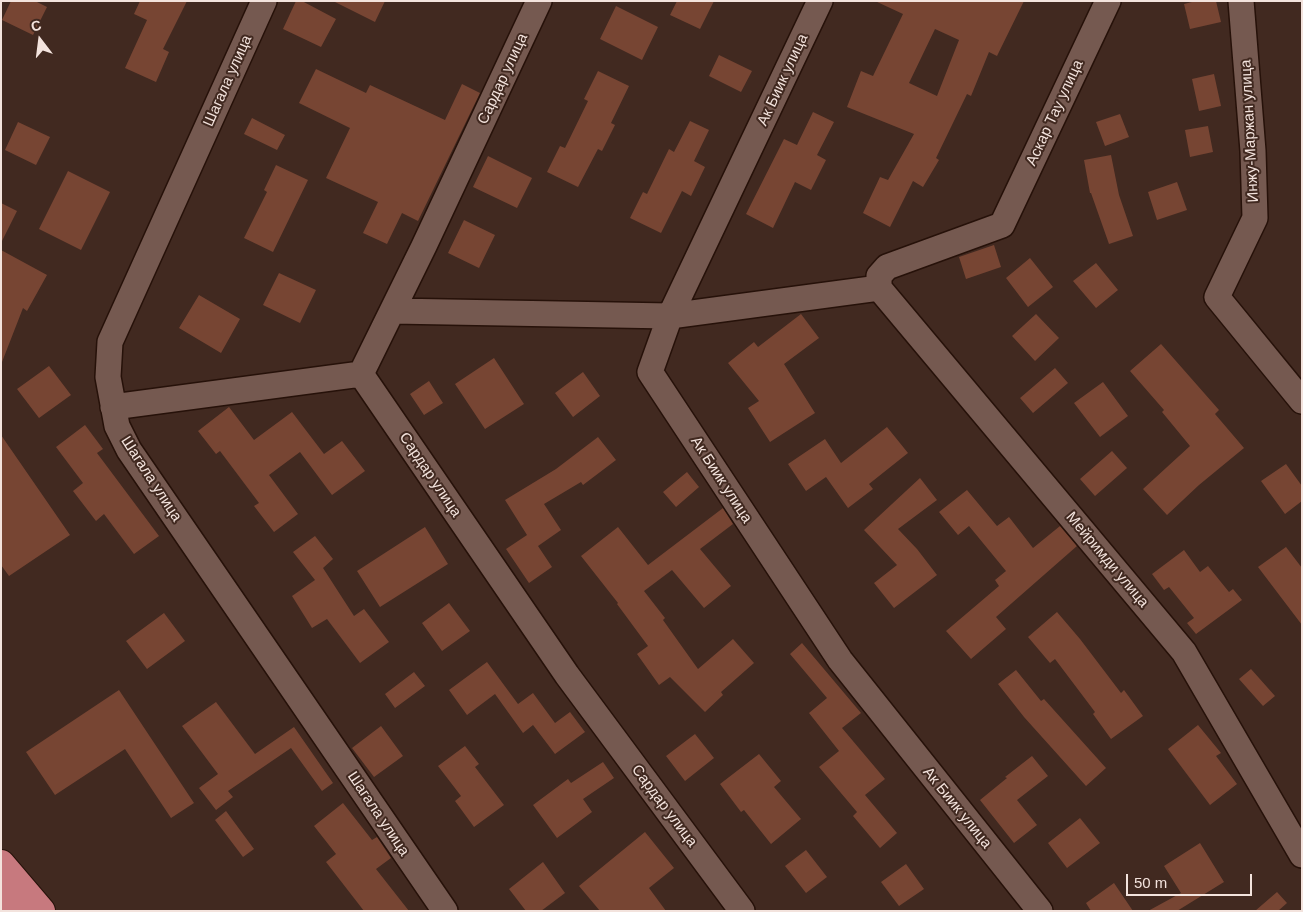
<!DOCTYPE html>
<html>
<head>
<meta charset="utf-8">
<style>
  body { margin:0 }
  #map { position:relative; width:1303px; height:912px; overflow:hidden; background:#412920; font-family:Helvetica,sans-serif }
  canvas { display:block }
  .frame { position:absolute; inset:0; border:2px solid #f3e3dd; pointer-events:none }
  .north { position:absolute; left:15px; top:15px; width:50px; height:50px; -webkit-text-stroke:4px #412920; paint-order:stroke; rotate:345deg; font-size:14px; font-weight:700; line-height:20px; text-align:center; color:#f3e3dd }
  .north::after { content:''; display:block; margin:auto; width:18px; height:22px; background:#f3e3dd; clip-path:polygon(50% 0,100% 100%,50% 72%,0 100%) }
  .scale { position:absolute; left:1126px; top:874px; width:126px; height:22px; box-sizing:border-box; border:2px solid #f3e3dd; border-top:0; padding-left:6px; font-size:15px; line-height:18px; white-space:nowrap; color:#f3e3dd; -webkit-text-stroke:4px #412920; paint-order:stroke }
</style>
</head>
<body>
<div id="map">
<canvas width="1303" height="912"></canvas>
<div class="frame"></div>
<div class="north">С</div>
<div class="scale">50 m</div>
</div>
<script>
const ctx = document.querySelector('canvas').getContext('2d');
ctx.lineJoin = 'round';
function paint(path, color) { ctx.fillStyle = color; ctx.fill(path, 'evenodd'); }
function strokePath(path, color, width, dash) { ctx.strokeStyle = color; ctx.lineWidth = width; ctx.lineCap = dash ? 'butt' : 'round'; ctx.setLineDash(dash || []); ctx.stroke(path); }
function drawText(font, color, halo, rows, align = 'center') {
  ctx.font = font + ' Helvetica,sans-serif'; ctx.lineWidth = 4; ctx.setLineDash([]); ctx.textBaseline = 'middle'; ctx.strokeStyle = halo; ctx.fillStyle = color; for (const [text, x, y, turn = 0] of rows) {
    ctx.save(); ctx.translate(x, y); ctx.rotate((+turn || 0) * Math.PI / 180); ctx.textAlign = isNaN(turn) ? turn : align; if (halo) ctx.strokeText(text, 0, 0); ctx.fillText(text, 0, 0); ctx.restore();
  }
}
paint(new Path2D(`
  M11,1H35L47,7L33,35L2,20Z
  M140,1H187L163,49L169,52L156,82L125,68L147,20L134,14Z
  M296,1H302L336,19L321,47L283,29Z
  M333,1H385L375,22Z
  M677,1H714L700,29L670,15Z
  M875,1H1024L997,56L989,52L971,96L967,94L936,158L939,160L923,187L913,181L890,227L863,213L880,177L888,180L914,134L847,107L861,71L873,76L903,14ZM935,29L959,40L937,96L909,83Z
  M1196,1H1216L1221,22L1190,29L1184,4Z
  M616,6L658,27L642,60L600,39Z
  M719,55L752,71L741,92L709,76Z
  M316,69L366,93L370,85L445,120L462,84L480,93L418,221L402,213L387,244L363,233L378,202L326,178L350,128L299,103Z
  M598,71L629,86L611,123L615,125L602,151L598,149L578,187L547,172L560,146L565,148L588,101L584,99Z
  M1214,74L1221,106L1199,111L1192,79Z
  M813,112L834,122L817,155L826,160L811,190L795,182L773,228L746,214L784,139L797,145Z
  M1120,114L1129,137L1105,146L1096,122Z
  M252,118L285,135L277,150L244,134Z
  M690,121L709,130L694,161L705,167L691,196L682,191L661,233L630,218L643,192L647,194L669,149L674,152Z
  M18,122L50,137L36,165L5,150Z
  M1208,126L1213,152L1190,157L1185,130Z
  M1111,155L1119,195L1133,236L1109,244L1091,193H1090L1084,160Z
  M488,156L532,178L517,208L473,187Z
  M276,165L308,180L273,252L244,238L267,192L264,190Z
  M68,171L110,192L81,250L39,229Z
  M1177,182L1187,210L1157,220L1148,192Z
  M1,203L17,211L1,243Z
  M464,220L495,235L479,268L448,253Z
  M994,245L1001,267L966,279L959,257Z
  M1,250L47,275L27,311L23,308L2,362Z
  M1030,258L1053,287L1028,307L1006,278Z
  M1096,263L1118,290L1096,308L1073,281Z
  M279,273L316,290L300,323L263,305Z
  M199,295L240,319L221,353L179,328Z
  M801,314L819,338L784,364L815,413L770,442L748,408L759,401L728,363L754,342L758,347Z
  M1036,314L1059,338L1035,361L1012,336Z
  M1161,344L1219,410L1215,414L1244,448L1199,485L1167,515L1143,489L1190,446L1162,412L1164,410L1130,371Z
  M494,358L524,404L485,429L455,384Z
  M49,366L71,395L39,418L17,389Z
  M1055,368L1068,383L1033,413L1020,398Z
  M583,372L600,396L573,417L555,393Z
  M429,381L443,403L424,415L410,394Z
  M1103,382L1128,416L1100,437L1074,403Z
  M229,407L254,440L292,412L324,454L342,441L365,471L332,495L300,452L269,475L298,514L274,532L254,506L259,503L220,451L216,454L198,431Z
  M85,425L103,449L97,453L159,536L134,554L104,514L96,521L73,491L83,483L56,447Z
  M887,427L908,453L869,484L873,489L848,508L826,477L806,491L788,464L825,439L841,463Z
  M1,435L70,535L9,576L1,565Z
  M598,437L616,460L583,485L581,482L544,504L561,530L538,546L552,567L529,583L506,549L527,535L505,500L556,469Z
  M1112,451L1127,468L1095,496L1080,479Z
  M1286,464L1302,486V501L1285,514L1261,481Z
  M687,472L699,487L676,507L663,492Z
  M920,478L937,500L898,529L917,549L937,575L894,608L874,583L897,565L864,530Z
  M967,490L997,526L1009,517L1033,548L1060,526L1077,546L996,617L1006,629L971,659L946,631L999,586L995,580L1006,571L969,526L958,535L939,512Z
  M723,508L733,524L700,549L731,586L704,608L672,570L644,591L665,618L663,620L698,669L733,639L754,663L721,692L723,695L705,712L670,677L659,685L637,654L648,646L617,604L618,603L581,556L618,527L648,565Z
  M425,527L448,564L380,607L357,571Z
  M315,536L333,559L323,568L354,616L364,609L389,642L360,663L327,619L312,628L292,596L315,580L293,552Z
  M1286,547L1302,568V625L1258,567Z
  M1184,550L1200,572L1208,566L1229,592L1233,589L1242,600L1196,634L1187,623L1194,618L1169,587L1164,590L1152,574Z
  M449,603L470,631L442,651L422,623Z
  M1057,612L1080,639L1121,693L1124,690L1143,716L1111,739L1093,714L1095,712L1055,659L1050,663L1028,637Z
  M164,613L185,641L147,669L126,641Z
  M802,643L861,713L842,728L885,779L865,795L897,833L880,848L853,816L857,812L819,767L839,751L809,713L827,698L790,654Z
  M487,662L518,704L533,693L555,723L570,712L585,732L555,754L533,725L523,733L495,694L467,715L449,690Z
  M1251,669L1275,696L1263,706L1239,679Z
  M1016,670L1041,701L1044,699L1106,768L1086,786L1024,717L998,684Z
  M414,672L425,686L395,708L385,694Z
  M119,690L194,803L171,818L125,749L55,795L26,752Z
  M216,702L255,754L294,727L333,783L322,791L291,748L228,791L233,797L216,810L199,788L218,774L182,726Z
  M1198,725L1221,753L1216,756L1237,784L1210,805L1168,749Z
  M381,726L403,756L374,777L352,748Z
  M695,734L714,758L685,781L666,756Z
  M465,746L479,764L475,767L504,805L474,827L455,801L461,796L438,766Z
  M759,754L781,781L774,787L801,819L771,844L744,810L741,812L720,784Z
  M1032,756L1048,776L1017,800L1037,825L1014,843L980,800L1007,778L1005,777Z
  M603,762L614,778L583,799L592,812L557,838L533,805L568,779L571,783Z
  M343,803L372,840L377,837L391,858L376,869L409,911H364L326,862L336,854L314,826Z
  M226,811L254,849L243,857L215,820Z
  M1080,818L1100,843L1067,868L1048,843Z
  M645,832L674,868L649,888L666,911H600L579,886Z
  M1200,843L1224,882L1177,911H1148L1181,893L1164,866Z
  M806,850L827,877L806,893L785,866Z
  M543,862L565,893L541,911H526L509,889Z
  M906,864L924,889L899,906L881,882Z
  M1114,883L1133,911H1091L1086,903Z
  M1277,892L1287,903L1278,911H1255Z`), '#774533');
const minor = new Path2D(`
  M264,1L110,342L108,377L117,426L129,450L445,911
  M539,1L424,246L361,374L567,675L742,911
  M820,1L670,316L650,372L840,660L1040,911
  M1241,1L1253,151L1255,218L1217,297L1302,401
  M879,288L1184,652L1302,855
  M393,311L670,316L879,288V276L887,267L1002,225L1108,1
  M113,407L361,374`);
const highway = new Path2D(`
  M1,864L41,911
  M1,895L14,911`);
strokePath(minor, '#261109', 28);
strokePath(highway, '#261109', 30);
strokePath(minor, '#755950', 25);
strokePath(highway, '#c7797e', 28);
drawText('15px', '#f3e3dd', '#412920', [
  ["Сардар улица",503,79,-65],
  ["Ак Биик улица",783,80,-65],
  ["Шагала улица",228,81,-66],
  ["Аскар Тау улица",1055,113,-65],
  ["Инжу-Маржан улица",1250,131,-93],
  ["Сардар улица",430,475,56],
  ["Шагала улица",151,479,57],
  ["Ак Биик улица",721,480,57],
  ["Мейримди улица",1107,560,50],
  ["Сардар улица",664,806,53],
  ["Ак Биик улица",957,808,51],
  ["Шагала улица",378,814,56]
]);
</script>
</body>
</html>
